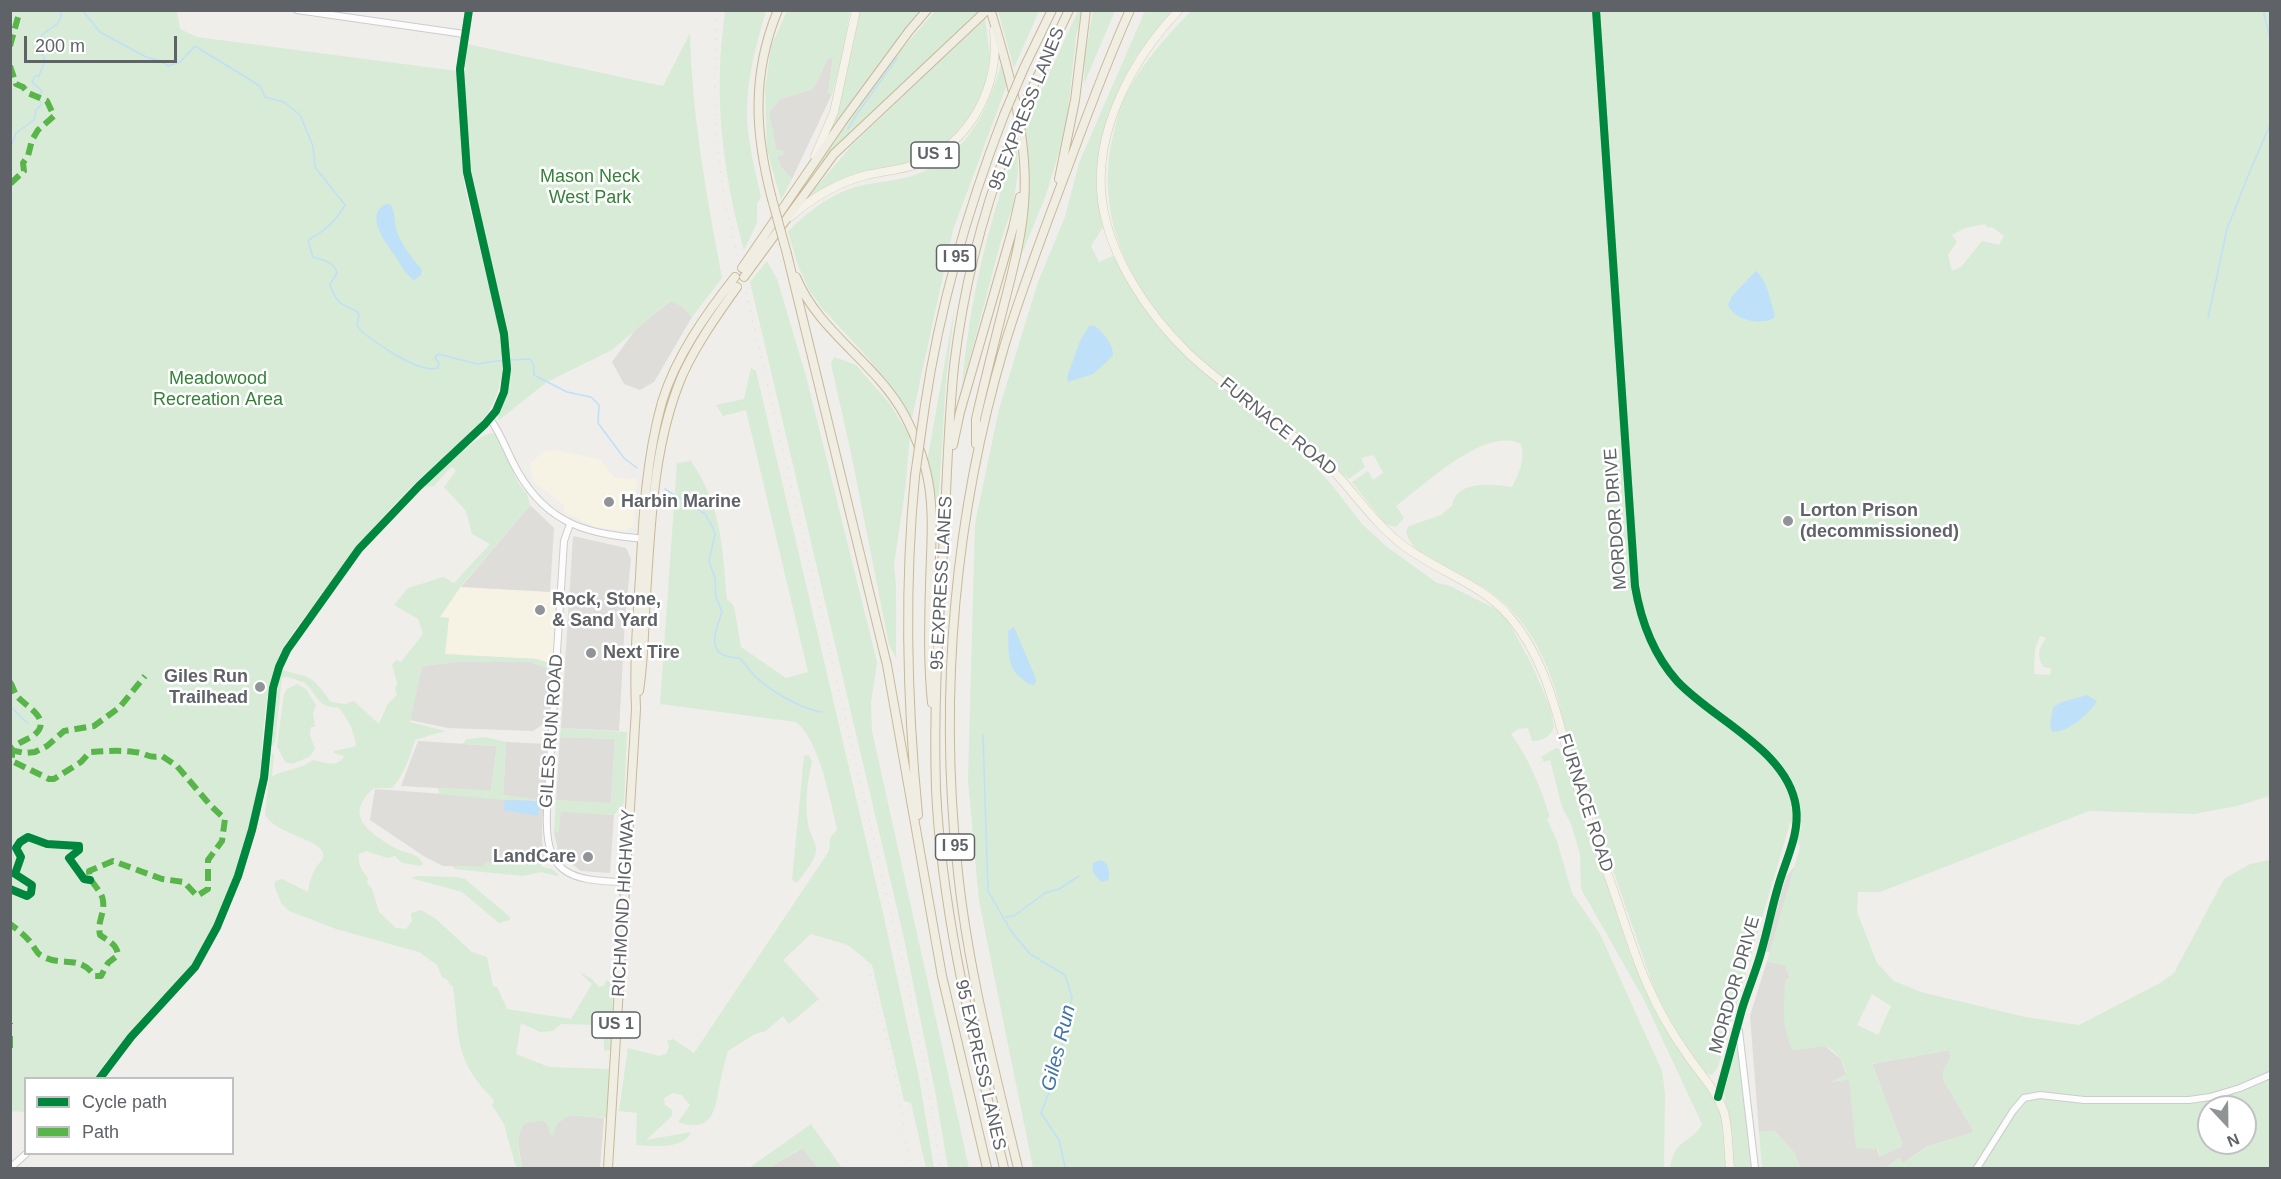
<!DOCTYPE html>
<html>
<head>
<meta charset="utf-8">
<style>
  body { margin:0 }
  #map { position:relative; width:2281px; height:1179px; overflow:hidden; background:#efeeea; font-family:Helvetica,sans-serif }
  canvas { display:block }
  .frame { position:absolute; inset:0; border:12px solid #5f6368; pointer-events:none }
  .legend { position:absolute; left:24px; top:1077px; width:210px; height:78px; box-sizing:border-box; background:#fff; border:2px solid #bfc1c3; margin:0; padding:8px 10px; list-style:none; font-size:18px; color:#5f6368 }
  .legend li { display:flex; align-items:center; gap:12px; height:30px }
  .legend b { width:30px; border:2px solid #bfc1c3 }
  .north { position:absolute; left:2197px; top:1095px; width:60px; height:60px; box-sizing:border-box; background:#fff; border:2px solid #bfc1c3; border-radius:50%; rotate:158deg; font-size:16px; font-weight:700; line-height:24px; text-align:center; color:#5f6368 }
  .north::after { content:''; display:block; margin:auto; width:21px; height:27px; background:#919496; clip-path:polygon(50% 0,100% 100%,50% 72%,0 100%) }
  .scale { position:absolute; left:24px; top:36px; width:153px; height:27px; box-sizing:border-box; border:3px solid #5f6368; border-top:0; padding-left:8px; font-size:18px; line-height:21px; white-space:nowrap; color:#5f6368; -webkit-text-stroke:4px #fff; paint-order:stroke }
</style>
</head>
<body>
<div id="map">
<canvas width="2281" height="1179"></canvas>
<div class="frame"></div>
<ul class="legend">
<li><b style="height:8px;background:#00873e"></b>Cycle path</li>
<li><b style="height:8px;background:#58b549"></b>Path</li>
</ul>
<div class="north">N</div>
<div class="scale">200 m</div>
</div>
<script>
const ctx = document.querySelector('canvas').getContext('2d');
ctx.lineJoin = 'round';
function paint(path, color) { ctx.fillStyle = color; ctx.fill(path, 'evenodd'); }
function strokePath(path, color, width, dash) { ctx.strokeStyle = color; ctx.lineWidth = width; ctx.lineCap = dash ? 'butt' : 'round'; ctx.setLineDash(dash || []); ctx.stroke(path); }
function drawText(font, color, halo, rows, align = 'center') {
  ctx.font = font + ' Helvetica,sans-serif'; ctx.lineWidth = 5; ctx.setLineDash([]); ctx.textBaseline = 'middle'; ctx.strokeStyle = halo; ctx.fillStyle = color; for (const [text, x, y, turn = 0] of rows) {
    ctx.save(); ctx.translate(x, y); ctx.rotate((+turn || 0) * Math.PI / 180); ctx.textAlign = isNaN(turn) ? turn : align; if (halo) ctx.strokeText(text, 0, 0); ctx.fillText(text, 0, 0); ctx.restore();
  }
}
paint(new Path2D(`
  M557,450L600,460L615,478L637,479L633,527L628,529L627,531L595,527L564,512L565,506L534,482L529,465L544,451Z
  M461,587L557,592L554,663L545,662L538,659L445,654L449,618L440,617Z`), '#f7f3e4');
paint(new Path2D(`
  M828,58H833L828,92L832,94L792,179L781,167L777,157L769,112L780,99L813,89Z
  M670,301L682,306L692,317L654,382L640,390L624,384L612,362L635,330Z
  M530,505L554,528L550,592L461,587Z
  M573,536L626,548L631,559L625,619L619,731L561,728Z
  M457,662H532L551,670L548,721L533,731L448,728L410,720L422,666Z
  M560,737L615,739L611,804L556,800Z
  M418,741L497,746L491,791L401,786Z
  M506,742L547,744L542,829V843L548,861L529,859L483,867L443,866L425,857L370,820L375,789L540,801L503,795Z
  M565,811L614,815L610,873L581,871L564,858L558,850L554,833L559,831V817L561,812Z
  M1794,867L1813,877L1790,957L1764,951L1786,877Z
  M1767,961L1785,965L1790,978L1792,1050L1825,1046L1841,1059L1846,1074L1832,1082L1849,1079L1880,1157L1902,1143L1872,1064L1949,1050L1951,1057L1943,1072V1079L1974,1132L1926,1147L1903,1163L1899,1158L1886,1168H1800L1795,1154L1775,1131L1759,1132L1750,1016Z
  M570,1115L604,1118L600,1168H522L518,1142L520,1129L525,1123Z
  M803,1148L818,1168H768Z`), '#dfddda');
paint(new Path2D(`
  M10,11H177L180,29L197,37L457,71L464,184L501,336C505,363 503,387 489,411C471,439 435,463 411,487C375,524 343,564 313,606C303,619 292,633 284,647C261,688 263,747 259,794C246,841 226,918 198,957C186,974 169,989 155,1004C133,1028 113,1053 94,1078H26L25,1112L10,1111Z
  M725,11H766C755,47 744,90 748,129C750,152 756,174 761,197L757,204V223L744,250C728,192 718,132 720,71C720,51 723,31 725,11Z
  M787,11H850L841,62L832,94L828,93L833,58H828L813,89L780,99L769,112L776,149L784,151L783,155L777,157L781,167L792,179L781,200L767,150L765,90L771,46Z
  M860,11H920L851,102L823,144L836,115Z
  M935,11H981L835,148L743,273L844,126L900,51Z
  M998,11H1039L1014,68Z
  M1078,11H1083L1076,36L1066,128L1046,195L1021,256L1028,214L1025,126Z
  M1093,11H1115L1084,84L1085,56Z
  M1145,11H1177L1135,58L1104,130L1097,188L1103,227L1091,246L1099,262L1113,256L1173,342L1186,357L1250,407L1257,419L1278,431L1313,465L1331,484L1362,524L1386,546L1437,583L1448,585L1498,610L1507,619L1531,663L1550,707L1554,727C1551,736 1541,742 1532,741L1528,728L1518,729L1511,734C1529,759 1541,788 1550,817L1547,819L1557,841L1572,893L1600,934L1662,1071L1665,1093L1664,1168H1033L979,901L968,780L975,524L999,409L1038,282L1065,217L1079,163Z
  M1191,11H2270V796L2237,806L2194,814L2089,811L1880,892H1858L1857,912L1877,963L1894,981L1921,992L2025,1017L2079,1025L2160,983L2174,973L2224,879L2250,864L2270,860V1168H1886L1899,1158L1903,1163L1926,1147L1974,1132L1943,1079V1072L1950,1057L1948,1050L1872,1064L1902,1143L1901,1147L1880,1157L1878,1149L1856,1148L1849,1079L1831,1083L1846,1074C1845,1061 1837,1052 1825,1046L1792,1050C1781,1021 1784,1011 1785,980L1790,977L1785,965L1767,961L1800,847L1797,840L1799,831L1803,828L1790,823L1718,1067L1712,1075L1705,1073L1677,1034L1656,994L1565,732C1558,687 1540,636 1505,604C1492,592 1474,581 1459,573C1440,562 1411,555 1406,531L1409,526L1441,515L1452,506C1456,480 1491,484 1512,487C1520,472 1525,460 1521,444C1486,425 1423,486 1396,506L1404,518L1396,527L1385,524L1352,482L1368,471L1373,480L1383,473L1374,455L1361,458L1365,467L1349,479C1313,450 1278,422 1242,393C1220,375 1196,357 1177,336C1125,280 1094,208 1114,132C1117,117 1121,102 1129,89C1146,59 1168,35 1191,11ZM1985,224L1988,228L1992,227L2004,236L1999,245L1982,241L1961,267L1952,271L1948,255L1957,242L1952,235L1965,228ZM2040,636L2046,638C2038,649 2037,655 2043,667L2051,668L2050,675L2034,674L2035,649ZM1872,994L1891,1006L1878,1035L1857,1025ZM2209,1107H2245V1143H2209Z
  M985,18L990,56L985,85L972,114L949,141L919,160L889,167L800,206L853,144Z
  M690,33C692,117 707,197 722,278L692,317L682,306L669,301L612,350L547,382L499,420L497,415C510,389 513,361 508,332L471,178L469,137L464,87L467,44L663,86Z
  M1002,61L1008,82L953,230L912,418L868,358L821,307L808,288L797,263L788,231C806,214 825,198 849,189C868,182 892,182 912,176C965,159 988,112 1002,61Z
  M1017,145L1018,171L1013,206L1002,237L962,388C969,303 987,226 1017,145Z
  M767,261L777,279L806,376L877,662L871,703L872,731L969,1168H948L936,1096L903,934L750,282Z
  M955,305L946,380L938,507L927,462Z
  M834,357L856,365L890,404L910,436L905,491L894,564L896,585V658L889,645L851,453L831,364Z
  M751,368L756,371L883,913L919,1078L934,1168H926L911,1103L904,1101L872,965L848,945L811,934L783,960L819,999L789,1024L783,1016L766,1031L755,1034L728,1051C725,1061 722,1072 720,1083C715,1110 713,1134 678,1122L690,1105L682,1095L673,1093L664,1098L665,1105L672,1110V1116L646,1140L691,1132C684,1150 652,1146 636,1145L637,1113L619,1111L628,1048L659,1056L666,1054L669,1047L667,1041L673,1039L694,1053L829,851L830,838L837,829C830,800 820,741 796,722L660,704L677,463L691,461C722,506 722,547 727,599L734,606L741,647L786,678L808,672L746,410L723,416L716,405L744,399Z
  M492,433L495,434L519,484L527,494L530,505L461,586L440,617L449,618L445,654L538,659L545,662L554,663L551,670L532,662H457L422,666L410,722L445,731L415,740C410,757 404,775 392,788H374C342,816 370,833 395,848C405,854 416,851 423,864L421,866L402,863L395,856L387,858L366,851L359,854C358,864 361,870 368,878L367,883L372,889L379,912L396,928L406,929L412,921L411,913L421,910L436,919L472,952L487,957L493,986L497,987L507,1009L571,1019L592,984L579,972L592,979L599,987L605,985L606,980L611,983L613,989L611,1050L604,1051V1034L597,1025L561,1024L553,1031L540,1032L521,1023L516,1054L549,1067L609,1069L607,1118L570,1115L558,1123L553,1135H550L548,1125L543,1121L525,1123C515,1136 519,1153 522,1168H518L515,1164L504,1124L492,1105L494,1100C453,1059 460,1038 453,986L450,985L447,979L442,977L437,965L419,952L336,929L289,911L281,903L274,885L275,881L282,879L308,892C309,884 311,876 315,869C317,865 322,861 323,857C327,839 275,836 265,814L272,753L274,755L272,776C286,769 300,770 313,760C324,762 338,769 344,756L334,753V751L356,746C355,732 347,717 338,707C318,709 317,694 304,682C297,681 288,675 282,678L275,742L273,746L270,745L273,709L282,669C289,673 294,673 301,675C317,679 322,691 331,702L345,704L354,701L379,724L387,705L397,695L395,690L397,683L392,665L396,660L401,662L423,634L418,619L394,605L408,588L443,577L454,583L490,544L472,534L466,511L444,487L456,471L453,467L450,468L434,486L425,487C435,474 477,435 492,433Z
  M297,684L306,689L316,705L313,713L315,727H311L310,735L315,749L309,757L292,764L285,762L277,746L284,694L287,689Z
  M561,728L627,732L624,803L614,815L561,812L559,831L554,833L556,800L611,803L615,739L560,737Z
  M485,737L506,742L503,795L543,800H505L439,794L438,788L491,790L497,746L462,744L467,739Z
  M1556,748L1562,750L1564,754L1631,957L1653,1004L1676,1045L1716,1099L1722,1115L1727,1168H1670C1674,1138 1690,1145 1702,1124L1643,998L1581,889L1580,854L1571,824L1562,807L1550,760L1544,762L1541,757Z
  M809,755L812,762C807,782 804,807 809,828C811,836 816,842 816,851C815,862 803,874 797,883L792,880L804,756Z
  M529,859L539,860L542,867L552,869L559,875L557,876L541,872L523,876L454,869L453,866L482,867L486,862H520Z
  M417,876L458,877L465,879L510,917V920L499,923L462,892L411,878Z
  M1735,1049H1738L1751,1168H1734L1724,1093Z
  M811,1124L842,1168H818L802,1148L768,1168H749Z
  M1775,1131L1795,1154L1800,1168H1762L1759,1132Z`), '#d8ebd6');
paint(new Path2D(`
  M386,204H390C396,212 394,223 397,232C403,247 412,258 422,270L421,275L414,280C405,274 402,267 396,257C387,244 363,215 386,204Z
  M1756,271C1768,281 1770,301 1775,315L1774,318C1761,326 1734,320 1728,305L1732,296Z
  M1089,326H1095C1104,334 1113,343 1113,356L1093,374L1068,382L1067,377L1080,341Z
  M1014,627L1034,674L1036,681L1034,685C1028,685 1026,682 1021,678C1006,666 1009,649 1008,631Z
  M2087,695L2097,701C2089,714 2069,732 2052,732L2050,725L2053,707L2062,702Z
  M505,800L538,801L540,804L538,816L503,810Z
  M1101,860C1108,862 1111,873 1108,880L1102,882C1096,878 1091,871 1093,863Z`), '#bfe0f9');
strokePath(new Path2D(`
  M82,10L100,32L146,57L161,61L168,66L180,62L195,46L260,86L265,97L284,102L300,115L313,146L315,167L345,205C338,216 332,225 321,232C316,236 312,236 308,241L313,257C323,260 335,262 337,273L330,284C332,292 337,302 345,306C351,309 354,308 359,314L357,325L361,331C376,343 419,374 438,368L439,363L435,358L438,354L477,364L504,360
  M2263,10L2270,38
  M848,129L857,114L897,58
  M10,150L16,133L34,120L36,110L42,104L38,97L42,91L32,82L35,76H39L45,61L38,43C38,41 42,35 43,34C52,26 63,25 61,10
  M2208,318L2227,229L2250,171L2270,125
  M509,360L530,359L534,366V375L567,392L591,397L599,405L598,423L624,458L637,468
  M665,489L705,514L713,528L715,534L709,561L715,578L716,597L722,612C714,635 705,657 739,658C745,663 749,670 755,676C770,691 801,709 822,712
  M10,706L28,724
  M983,735L988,891L1011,931L1030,954L1065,975L1072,997L1056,1075L1041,1113L1059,1140L1065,1167L1070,1168
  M1006,917L1014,916L1045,893L1059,889L1079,876`), '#bfe0f9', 1.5);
const minor = new Path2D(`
  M297,10L464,34
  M1596,10L1635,586C1641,622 1653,654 1677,681C1713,720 1788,750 1796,807C1800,835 1785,861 1778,887C1772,907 1768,928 1762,949C1757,969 1748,989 1742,1009C1734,1038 1726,1068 1718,1097
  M490,419C502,435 508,455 518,472C549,526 589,534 646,539
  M570,524L564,541L547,810C544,873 567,881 625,882
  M1739,1031L1755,1168
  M100,1078L131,1037L195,967L217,927L238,876L252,830L264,778L273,688L279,667L287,650L359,549L419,486L485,424L496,411L504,392L507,369L504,334L467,172L460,69L469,10
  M10,1168L26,1154
  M1977,1168L2013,1111L2024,1098L2040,1095L2084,1100H2189L2210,1097L2240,1088L2270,1075`);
const major = new Path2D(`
  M1179,10C1132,59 1093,132 1102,201C1110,258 1148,314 1188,353C1226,389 1275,420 1316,454C1348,481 1369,520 1404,546C1437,571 1482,584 1509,616C1549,662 1558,723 1575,779C1586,817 1601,854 1614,892C1625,923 1634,955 1648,986C1658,1009 1671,1032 1686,1053C1699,1073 1716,1089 1724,1112C1729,1130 1728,1150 1730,1168
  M815,156L834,112L856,10
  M790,217C812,198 839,182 867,175C884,171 901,170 917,164C971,143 1000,86 994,30`);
const highway = new Path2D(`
  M1024,68L1052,10
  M1029,95L1069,10
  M1059,179L1075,100L1086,10
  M772,199C755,134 751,75 778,10
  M787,254L887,665L942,976L987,1168
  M742,268L842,122L909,31L927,10
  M744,277L834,154L987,10
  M796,277C819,333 877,363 905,416C938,479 932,517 930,585C929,624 928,664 932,703
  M925,405C940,305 968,208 1004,115
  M976,444V419C986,375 997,332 1008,289C1015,261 1022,233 1024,204C1029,139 1010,76 992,15
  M953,445L960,412L1013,228L1020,197
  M915,476C904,589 907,703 918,815
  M639,691C644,659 644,627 646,596C651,522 653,445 682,376C696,345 717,315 737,287
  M608,1168L636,709C634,665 637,622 640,577C643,519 646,459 662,402C676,356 706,314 735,277
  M1004,1168C975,1044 942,918 936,789C933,698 940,607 945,517C947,467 949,416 954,366C963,290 982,215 1009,144
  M1018,1168C994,1067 967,967 957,863C939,690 955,514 1004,347C1022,288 1044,230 1066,172C1086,118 1106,63 1130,10`);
strokePath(minor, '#cbcccc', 8);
strokePath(major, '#d7ceb8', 9);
strokePath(highway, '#c8b996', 10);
strokePath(minor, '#fdfcfc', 6);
strokePath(major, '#f4f2e9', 8);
strokePath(highway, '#f0ede3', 8);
strokePath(new Path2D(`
  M718,10C712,76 714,141 726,206L906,978L924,1064L941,1168
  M868,965C879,1011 892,1055 900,1101C904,1125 903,1146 914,1168`), '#e4e4e4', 1.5, [1.5, 8]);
const highwayBridge = new Path2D(`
  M1004,115L1024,68
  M1009,144L1029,95
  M772,199L787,254
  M915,476L925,405`);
strokePath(highwayBridge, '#c8b996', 10, []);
strokePath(highwayBridge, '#f0ede3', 8);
strokePath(new Path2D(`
  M10,46L20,10
  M10,66L16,84L23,87L28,93L47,101L54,116L38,130L32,140L28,156L23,163L24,171L10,184
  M10,682C13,686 14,692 16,695C24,706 55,719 33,736C26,740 18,743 12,748V761L49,779H54L81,762L90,752C105,751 120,750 134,752C147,753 148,759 162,756L177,766L211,806L225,819L222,841L208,860V889L197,896L184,882L162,879L113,861L89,871C89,884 102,889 103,901C105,914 97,920 100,935C108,941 117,944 118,955L108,963L101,976H95C78,954 64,967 44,957C36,954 36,949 31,943C26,936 18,930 10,924
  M10,750L25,753L35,752L47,746L64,731L94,726L120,707L145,676
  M10,1023V1024
  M10,1036V1052`), '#58b549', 6, [12, 6]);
strokePath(new Path2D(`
  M1596,10L1635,586C1641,622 1653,654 1677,681C1713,720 1788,750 1796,807C1800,835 1785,861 1778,887C1772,907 1768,928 1762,949C1757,969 1748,989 1742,1009C1734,1038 1726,1068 1718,1097
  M10,889L27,896L31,893L32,885L15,874L21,857L16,848L20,842L28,837L47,844L79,846V850L69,858L84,879L90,880
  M100,1078L131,1037L195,967L217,927L238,876L252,830L264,778L273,688L279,667L287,650L359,549L419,486L485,424L496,411L504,392L507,369L504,334L467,172L460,69L469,10`), '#00873e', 8);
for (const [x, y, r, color] of [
  [609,502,6,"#919496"],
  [1788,521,6,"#919496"],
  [540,610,6,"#919496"],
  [591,653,6,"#919496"],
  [260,687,6,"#919496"],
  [588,857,6,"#919496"]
]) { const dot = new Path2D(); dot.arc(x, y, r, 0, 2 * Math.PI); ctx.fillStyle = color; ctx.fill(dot); strokePath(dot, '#fff', 2); }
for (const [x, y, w] of [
  [935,155,48],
  [956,258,39],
  [955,847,39],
  [616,1025,48]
]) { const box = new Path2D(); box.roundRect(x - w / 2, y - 13, w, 26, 4.5); ctx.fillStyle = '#fff'; ctx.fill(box); strokePath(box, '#5f6368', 1.5); }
drawText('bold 16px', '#5f6368', null, [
  ["US 1",935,155],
  ["I 95",956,258],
  ["I 95",955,847],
  ["US 1",616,1025]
]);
drawText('18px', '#5f6368', '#fff', [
  ["95 EXPRESS LANES",1027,109,-68],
  ["FURNACE ROAD",1278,427,39],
  ["MORDOR DRIVE",1616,519,-94],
  ["95 EXPRESS LANES",942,583,-87],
  ["GILES RUN ROAD",552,731,-86],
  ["FURNACE ROAD",1585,803,72],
  ["RICHMOND HIGHWAY",624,903,-87],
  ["MORDOR DRIVE",1735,985,-74],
  ["95 EXPRESS LANES",980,1065,77]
]);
drawText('18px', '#348238', '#fff', [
  ["Mason Neck",590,177],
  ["West Park",590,198],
  ["Meadowood",218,379],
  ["Recreation Area",218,400]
]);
drawText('bold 18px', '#5f6368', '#fff', [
  ["Harbin Marine",621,502],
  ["Lorton Prison",1800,511],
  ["(decommissioned)",1800,532],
  ["Rock, Stone,",552,600],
  ["& Sand Yard",552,621],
  ["Next Tire",603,653],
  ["Giles Run",248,677,"right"],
  ["Trailhead",248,698,"right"],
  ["LandCare",576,857,"right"]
], 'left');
drawText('italic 20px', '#4174aa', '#fff', [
  ["Giles Run",1059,1048,-76]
]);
</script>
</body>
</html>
